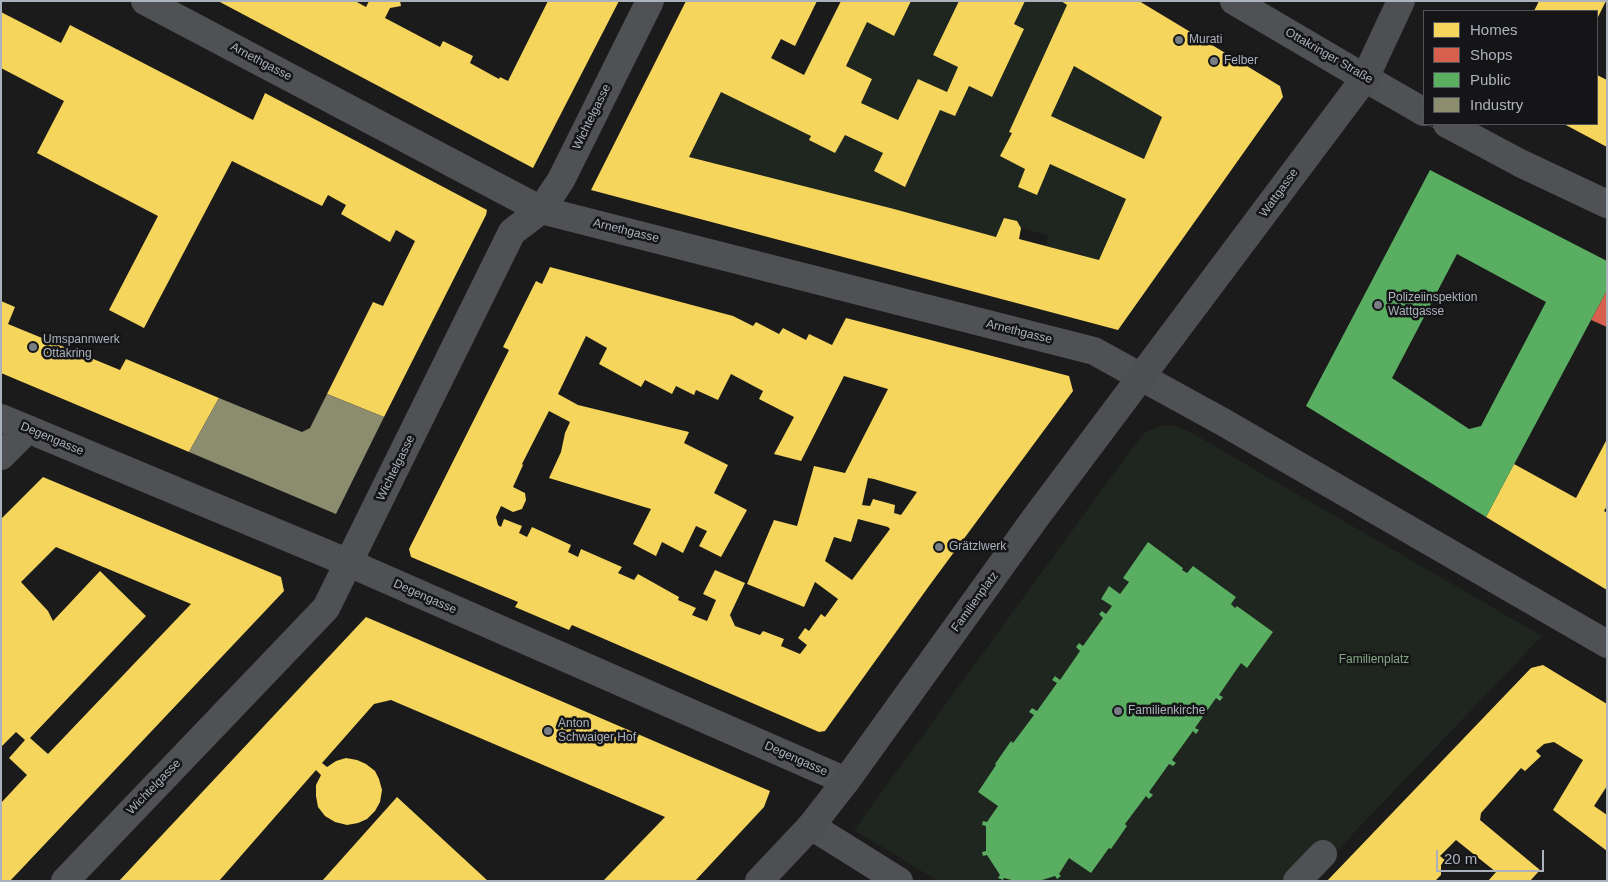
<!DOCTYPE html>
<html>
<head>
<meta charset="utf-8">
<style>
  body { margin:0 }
  #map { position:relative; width:1608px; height:882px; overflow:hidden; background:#1b1b1b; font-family:Arial,sans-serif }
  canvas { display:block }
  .frame { position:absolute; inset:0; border:2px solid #acb2bc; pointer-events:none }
  .legend { position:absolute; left:1423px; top:10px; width:175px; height:115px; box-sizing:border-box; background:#151517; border:1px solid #515459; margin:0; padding:6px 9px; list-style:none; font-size:15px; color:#acb2bc }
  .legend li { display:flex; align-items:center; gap:10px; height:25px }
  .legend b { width:25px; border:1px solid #515459 }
  .scale { position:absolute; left:1436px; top:850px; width:108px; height:22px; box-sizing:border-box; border:2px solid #acb2bc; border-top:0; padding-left:6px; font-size:15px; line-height:18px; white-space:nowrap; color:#acb2bc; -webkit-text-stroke:4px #151517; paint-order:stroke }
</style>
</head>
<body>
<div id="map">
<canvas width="1608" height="882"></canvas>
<div class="frame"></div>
<ul class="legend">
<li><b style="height:14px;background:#f6d55c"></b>Homes</li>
<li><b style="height:14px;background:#d6604d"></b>Shops</li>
<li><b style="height:14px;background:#5aae61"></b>Public</li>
<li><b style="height:14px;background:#8c8c6e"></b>Industry</li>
</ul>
<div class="scale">20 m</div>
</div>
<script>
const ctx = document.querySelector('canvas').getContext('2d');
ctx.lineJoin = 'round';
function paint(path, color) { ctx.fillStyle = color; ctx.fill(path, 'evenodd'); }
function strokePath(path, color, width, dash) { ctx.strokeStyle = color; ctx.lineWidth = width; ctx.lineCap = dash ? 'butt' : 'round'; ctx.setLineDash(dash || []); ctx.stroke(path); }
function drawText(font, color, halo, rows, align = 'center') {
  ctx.font = font + ' Arial,sans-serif'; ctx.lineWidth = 5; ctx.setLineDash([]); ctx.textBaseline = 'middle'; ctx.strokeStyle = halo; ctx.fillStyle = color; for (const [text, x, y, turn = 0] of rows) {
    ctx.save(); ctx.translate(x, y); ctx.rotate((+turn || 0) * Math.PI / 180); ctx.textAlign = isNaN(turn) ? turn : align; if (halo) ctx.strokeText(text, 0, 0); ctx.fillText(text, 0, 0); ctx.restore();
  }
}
paint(new Path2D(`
  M911,1H959L933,55L958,67L947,92L918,79L898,120L861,103L872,79L846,66L867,22L894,36Z
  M1025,1H1061L1067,5L1009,132L1012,133L1000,156L1025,169L1018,187L1037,195L1050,164L1126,199L1099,260L1046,246L1048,235L1021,228L1017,221L1005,218L996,237L894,209L689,157L721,92L811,136L809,140L835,152L845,135L883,153L874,171L905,187L940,110L955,116L969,86L992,97L1023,30L1014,24Z
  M1074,66L1162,117L1144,159L1051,116Z
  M1160,426H1176L1190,432L1542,636L1308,881H1039L1055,876L1057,879L1061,876L1059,874L1069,858L1092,873L1109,848H1111L1127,826L1125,824L1146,796L1150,799L1152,795L1149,792L1169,764L1173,766L1176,763L1172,760L1193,731L1196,733L1198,730L1195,728L1216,698L1220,701L1223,697L1219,695L1241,663L1247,668L1273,632L1237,606L1235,608L1193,566L1187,573L1182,570L1183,567L1148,543L1123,578L1129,582L1120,594L1109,587L1101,599L1112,606L1106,614L1102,611L1099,614L1103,618L1083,646L1078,643L1076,647L1080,651L1060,680L1055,676L1052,680L1057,683L1037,711L1032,708L1029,712L1034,715L1013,743L1011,742L995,763L996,765L978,791L998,806L987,822L983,821L982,825L986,826V851L982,852L983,856L987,855L1000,875L999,878L1002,880L1004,878L1015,881H938L854,830L1136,443L1146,432Z`), '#1e261f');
paint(new Path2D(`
  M218,1H355L366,7L369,1H400L401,6L390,8L385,18L440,47L443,41L473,56L470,63L499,79L500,77L508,81L548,1H619L533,168Z
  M686,1H817L795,46L781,39L771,58L804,75L841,1H911L894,36L867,22L846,66L872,79L861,103L898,120L918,79L947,92L958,67L933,55L959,1H1025L1014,24L1024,29L992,97L969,86L955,116L940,110L905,187L874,171L883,153L845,135L835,153L809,140L811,136L721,92L689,157L894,209L996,237L1004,218L1017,221L1021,228L1019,239L1099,260L1126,199L1050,164L1037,195L1018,187L1025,169L1000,156L1012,133L1009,132L1067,5L1061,1H1139L1280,86L1283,97L1118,330L591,190ZM1074,66L1162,117L1144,159L1051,116Z
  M1539,1H1606L1597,19V11H1534Z
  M1,12L61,43L70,25L253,120L265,93L487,210L486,215L384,417L327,394L373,302L383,306L415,241L396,230L390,242L341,214L346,205L328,195L322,206L232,161L144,328L109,310L158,216L37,153L64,101L1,68Z
  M1597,75L1607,80V147L1564,124H1597Z
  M550,267L733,316L753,326L756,322L779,334L783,328L806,340L809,334L832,345L846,318L1069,376L1073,391L929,586L825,731L819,732L572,625L569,630L515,607L518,602L411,557L409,549L509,350L503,347L536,281L542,284ZM586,336L607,348L599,364L641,387L645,380L672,394L676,386L694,395L696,390L718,400L731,374L763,391L759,399L794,417L774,454L801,461L844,376L888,389L845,473L814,466L797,526L774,520L747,584L804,607L815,582L838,599L825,617L821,614L809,631L805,628L798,638L807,645L800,654L781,646L784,639L763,631L760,635L735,626L730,615L745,583L715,570L703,594L716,600L707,621L692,615L696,608L678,600L679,597L638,574L634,580L618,573L622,567L581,549L578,557L568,552L571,545L532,527L527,537L519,533L522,526L504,519L501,527L498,525L496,517L501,506L513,512L522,509L526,500L525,493L513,487L523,465L522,464L549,411L570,422L565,433L561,452L549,478L651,509L633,544L656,556L662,542L683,553L696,526L707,531L699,546L721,557L747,510L714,493L728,465L684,443L689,432L578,405L558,394ZM868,478L874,479L917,492L901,515L894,513L895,505L873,499L870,506L862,505ZM858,519L888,527L890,529L852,580L825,561L834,537L851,542Z
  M1,301L15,307L8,324L120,370L126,359L219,398L189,452L1,373Z
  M1607,439V506L1604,511L1607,513V590L1486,517L1514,464L1576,498Z
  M43,477L281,577L284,591L10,881H1V803L27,775L9,758L25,740L16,732L1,747V519ZM56,547L191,604L48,754L30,738L146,616L100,571L53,621L48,611L21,582Z
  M366,617L770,791L764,807L695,881H603L665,817L391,700L374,704L322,763L327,767L336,761L346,758L357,760L366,764L375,771L379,779L382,790L380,802L375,811L367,819L358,823L347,825L335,822L325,816L318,807L316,796V785L321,775L316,770L219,881H119Z
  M1543,665L1607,704V786L1594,806L1607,815V851L1553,810L1583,760L1554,742L1544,744L1536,751L1541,756L1525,771L1521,768L1481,813L1480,820L1540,870L1530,881H1488L1496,872L1456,840L1440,856L1445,860L1441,865V875L1435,881H1327L1531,668Z
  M397,797L488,881H322Z`), '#f6d55c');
paint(new Path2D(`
  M1607,290V327L1591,320Z`), '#d6604d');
paint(new Path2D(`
  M1430,170L1607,261V290L1486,517L1306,406ZM1457,254L1546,302L1481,426L1469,429L1392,378Z
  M1148,542L1183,568L1182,570L1187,573L1193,566L1236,597L1231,604L1235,608L1237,606L1273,632L1247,668L1241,663L1219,695L1223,697L1220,701L1216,698L1195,728L1199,730L1196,734L1193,731L1172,760L1176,763L1173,766L1169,764L1149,792L1153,795L1149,799L1146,796L1125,824L1127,826L1111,849L1109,848L1091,873L1069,858L1059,874L1061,876L1057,879L1055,876L1039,881H1015L1004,878L1003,880L998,878L1000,875L987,855L983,856L982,852L986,851V826L982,825L983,821L987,822L998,806L978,792L996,765L995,764L1011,741L1013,743L1034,715L1029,712L1032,708L1037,711L1057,683L1052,680L1055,676L1060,680L1080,651L1076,647L1079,643L1083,646L1103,618L1099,614L1102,611L1106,614L1112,606L1101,599L1109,586L1120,594L1129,582L1123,578Z`), '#5aae61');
paint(new Path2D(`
  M327,394L384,417L336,514L189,452L219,398L302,432L310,428Z`), '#8c8c6e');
strokePath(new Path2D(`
  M145,1L541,210L1094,351L1223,422L1607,644
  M1365,78L1424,112
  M1447,124L1520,163L1607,204
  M1,418L349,563L846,781
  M1,456L28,429
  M811,826L899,881
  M65,881L326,608L512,232L541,210L561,180L650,1
  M1297,881L1323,854`), '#4f5154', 28);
strokePath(new Path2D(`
  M1234,1L1365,78`), '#4f5154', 28);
strokePath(new Path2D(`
  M759,881L811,826L846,781L1036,517L1365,78L1401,1`), '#4e4f53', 28);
strokePath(new Path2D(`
  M1219,1L1424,122
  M1251,1L1424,103
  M1427,124L1500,163L1607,214
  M1461,124L1607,197`), '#4f5153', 1);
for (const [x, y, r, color] of [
  [1179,40,5,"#797d84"],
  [1214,61,5,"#797d84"],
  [1378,305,5,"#797d84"],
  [33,347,5,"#797d84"],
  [939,547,5,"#797d84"],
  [1118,711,5,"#797d84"],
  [548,731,5,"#797d84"]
]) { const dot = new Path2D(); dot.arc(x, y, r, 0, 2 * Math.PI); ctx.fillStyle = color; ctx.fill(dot); strokePath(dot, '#151517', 2); }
drawText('12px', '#acb2bc', '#151517', [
  ["Murati",1189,40],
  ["Felber",1224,61],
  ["Polizeiinspektion",1388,298],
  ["Wattgasse",1388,312],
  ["Umspannwerk",43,340],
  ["Ottakring",43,354],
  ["Grätzlwerk",949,547],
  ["Familienkirche",1128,711],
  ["Anton",558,724],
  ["Schwaiger Hof",558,738]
], 'left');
drawText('12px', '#acb2bc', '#151517', [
  ["Ottakringer Straße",1329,56,30],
  ["Arnethgasse",261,62,28],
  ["Wichtelgasse",592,117,-64],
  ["Wattgasse",1279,193,-54],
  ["Arnethgasse",626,231,14],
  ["Arnethgasse",1019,332,14],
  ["Degengasse",52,439,23],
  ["Wichtelgasse",396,468,-64],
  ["Degengasse",425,597,24],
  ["Familienplatz",975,602,-54],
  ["Degengasse",796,759,24],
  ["Wichtelgasse",154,787,-46]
]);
drawText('12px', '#83a882', '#151517', [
  ["Familienplatz",1374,660]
]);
</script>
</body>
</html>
